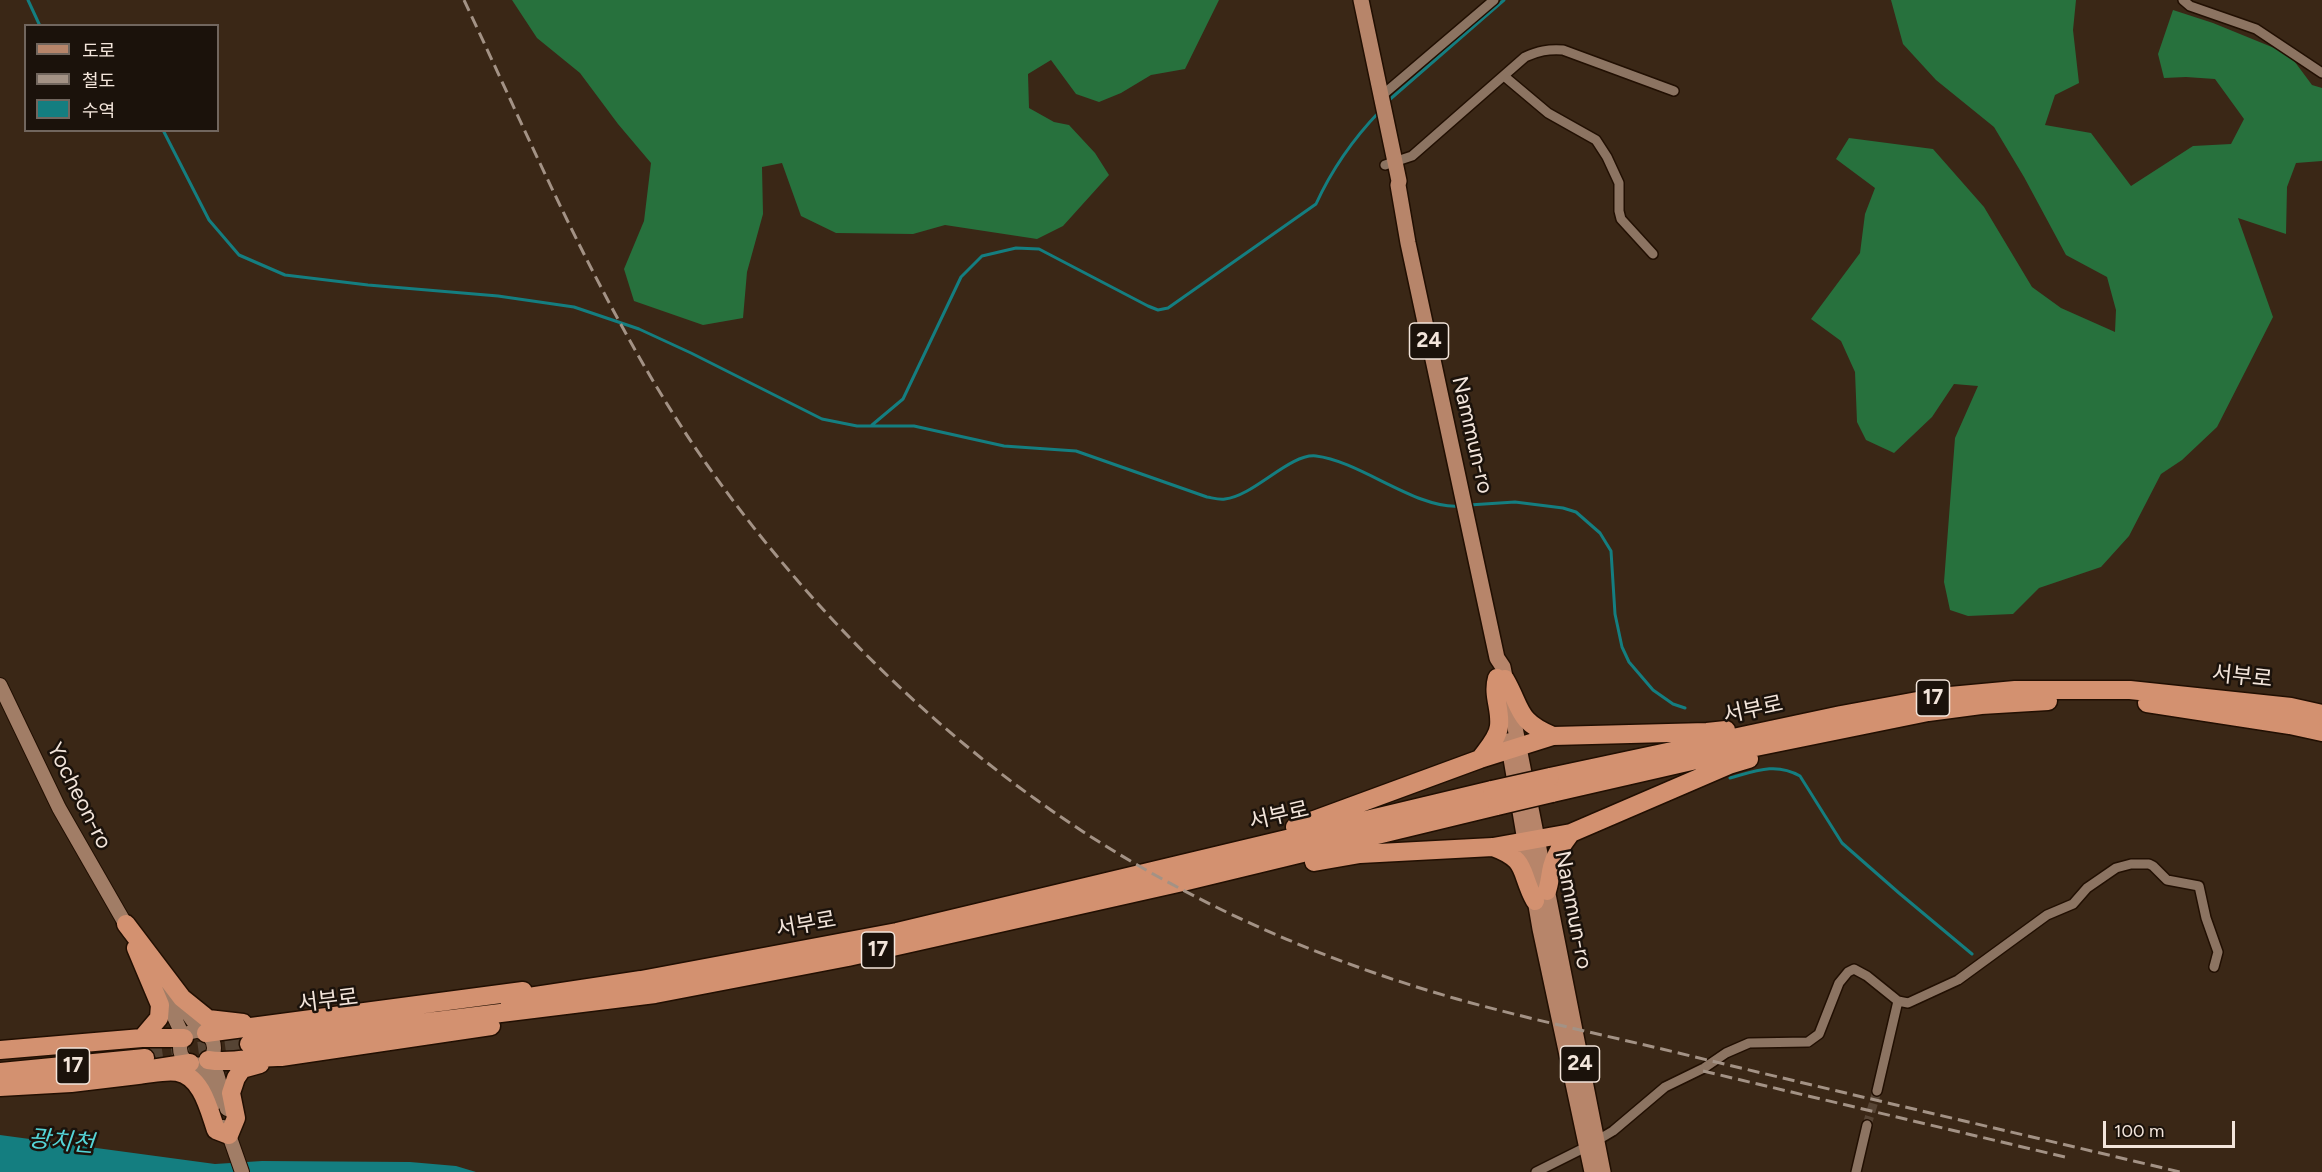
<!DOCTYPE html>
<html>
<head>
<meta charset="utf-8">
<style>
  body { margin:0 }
  #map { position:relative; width:2322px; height:1172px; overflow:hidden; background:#3a2716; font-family:Figtree,"Noto Sans KR",sans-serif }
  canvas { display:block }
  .legend { position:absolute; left:24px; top:24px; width:195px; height:108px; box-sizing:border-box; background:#1b120b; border:2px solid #71665e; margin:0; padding:8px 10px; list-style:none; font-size:18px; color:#f3e5db }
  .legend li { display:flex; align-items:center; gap:12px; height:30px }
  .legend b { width:30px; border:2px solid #71665e }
  .scale { position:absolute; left:2103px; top:1121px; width:132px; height:27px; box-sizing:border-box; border:3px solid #f3e5db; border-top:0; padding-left:8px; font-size:18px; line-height:21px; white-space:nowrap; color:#f3e5db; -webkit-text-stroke:4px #1b120b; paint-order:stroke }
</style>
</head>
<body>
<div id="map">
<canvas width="2322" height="1172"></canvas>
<ul class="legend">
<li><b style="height:8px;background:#b7856a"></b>도로</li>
<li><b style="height:8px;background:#a39285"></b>철도</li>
<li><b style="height:16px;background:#147e80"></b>수역</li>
</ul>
<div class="scale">100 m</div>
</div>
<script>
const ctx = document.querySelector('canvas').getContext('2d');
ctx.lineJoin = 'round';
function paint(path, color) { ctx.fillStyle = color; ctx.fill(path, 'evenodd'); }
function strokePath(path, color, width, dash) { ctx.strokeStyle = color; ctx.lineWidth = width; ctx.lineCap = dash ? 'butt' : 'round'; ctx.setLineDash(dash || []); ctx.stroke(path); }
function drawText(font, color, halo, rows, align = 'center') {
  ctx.font = font + ' Figtree,"Noto Sans KR",sans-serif'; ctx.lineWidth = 5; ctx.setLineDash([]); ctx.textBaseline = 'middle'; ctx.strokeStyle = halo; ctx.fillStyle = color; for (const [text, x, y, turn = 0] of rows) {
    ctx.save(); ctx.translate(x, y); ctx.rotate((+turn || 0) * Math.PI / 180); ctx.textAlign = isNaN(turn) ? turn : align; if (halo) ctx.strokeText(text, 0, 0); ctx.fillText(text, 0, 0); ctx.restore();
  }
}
paint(new Path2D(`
  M512,0H1219L1185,69L1151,75L1121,93L1099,102L1076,94L1051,60L1028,74L1029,108L1054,122L1069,125L1095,153L1109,175L1063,226L1037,239L945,225L913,234L836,233L801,216L782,163L762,167L763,214L747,272L743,318L703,325L634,301L624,269L644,221L651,163L618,124L580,73L537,38Z
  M1891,0H2076L2073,30L2079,83L2055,95L2045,125L2091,133L2131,186L2193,146L2231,144L2244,119L2215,79L2186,77L2164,78L2158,54L2173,10L2213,23L2289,54L2312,85L2322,88V161L2296,163L2287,187L2286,234L2238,218L2273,317L2217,427L2182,460L2161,474L2129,536L2101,567L2039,588L2013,614L1968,616L1950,610L1944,582L1955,438L1978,386L1954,384L1932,417L1894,453L1866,440L1857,422L1855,372L1841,341L1811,319L1860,253L1865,214L1875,188L1836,159L1849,138L1933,149L1984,207L2032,287L2061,308L2115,332L2116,310L2107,277L2066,255L2024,177L1994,127L1936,80L1903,44Z`), '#27713d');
paint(new Path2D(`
  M0,1135L215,1164L262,1161L410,1162L456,1166L476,1172H0Z`), '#147e80');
strokePath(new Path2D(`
  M28,0L40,26
  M1388,101L1504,0
  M163,130L209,220L239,255L285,275L368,285L498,296L574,307L639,329L691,353L822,419L857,426H914L1004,446L1076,451L1207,497C1213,498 1219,500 1225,499C1254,496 1290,453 1316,456C1360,461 1417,510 1460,506
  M872,425L903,399L961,277L982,256L1016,248L1039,249L1148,306L1158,310L1168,308L1316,204C1332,169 1353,139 1380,111
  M1469,505L1515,502L1563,508L1576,512L1600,533L1611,551L1615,614L1622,647L1629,662L1653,690L1673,704L1685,708
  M1730,778C1755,771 1776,762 1800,776L1842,843L1899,893L1972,954`), '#147e80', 3);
strokePath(new Path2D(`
  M1867,1125L1877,1091`), '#564434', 9, [9, 4.5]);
strokePath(new Path2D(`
  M145,1058L249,1044`), '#564434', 18, [18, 9]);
const street = new Path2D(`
  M2183,0L2190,6L2256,29L2322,73
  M1504,76L1548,113L1596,140L1607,157L1619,183V211L1621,219L1653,254
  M1379,98L1494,0
  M1385,165L1412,156L1525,57C1538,51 1548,49 1563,50L1674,91
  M1877,1091L1898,1001
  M1536,1172L1586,1147L1613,1131L1665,1087L1704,1068L1726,1053L1749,1043L1808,1042L1819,1034L1839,983L1848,972L1854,969L1867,976L1898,1001L1908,1003L1958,980L2047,915L2073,904L2087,888L2116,868L2131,864H2149L2153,866L2167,880L2199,886L2206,918L2218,952L2214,967
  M1856,1172L1867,1125`);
const secondary = new Path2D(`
  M0,685L59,808L130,932
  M161,989L184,1038
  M178,1000L200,1031
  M180 1048a17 17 0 1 1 34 0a17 17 0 1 1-34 0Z
  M208,1060L217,1074L227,1109
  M195,1064L206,1076L215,1103
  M223,1127L229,1135L242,1172`);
const primary = new Path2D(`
  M1361,0L1399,181L1398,185L1408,243L1497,658L1503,667L1603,1172
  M1508,741L1540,929L1592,1172`);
const highway = new Path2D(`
  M1505,679C1522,708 1516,721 1553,736
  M2147,703L2290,725L2322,732
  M1480,759C1487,749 1498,738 1499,726C1501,709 1492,695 1497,678
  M1550,777L1841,715L1939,697L2015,690H2130L2291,707L2322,714
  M1552,793L1731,752L1928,712L1981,705L2048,701
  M1295,827L1480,759L1553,736L1707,732L1726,730
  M1493,847C1529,860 1519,872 1535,901
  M1314,862L1360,854L1493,847L1571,833L1729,765L1749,759
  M1547,891C1550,882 1550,875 1552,867C1555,854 1563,844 1571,833
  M126,924L182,998L208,1019L243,1023
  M136,948L160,1005L159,1018L142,1038
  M509,1000L641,980L897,932L1492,790
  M206,1033L523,991
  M249,1044L655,994L848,957L1187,881L1497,806
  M0,1050L142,1038H184
  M208,1060C233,1064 256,1056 281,1057L491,1026
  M0,1072L145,1058
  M138,1075C150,1074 166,1070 177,1072C202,1076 209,1110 216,1130L229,1135L236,1118L231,1093L236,1078L242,1069L260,1064
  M0,1087L71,1083L138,1075L145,1070L190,1063`);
strokePath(street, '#210f02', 12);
strokePath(secondary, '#210f02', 16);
strokePath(primary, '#210f02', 18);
strokePath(highway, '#210f02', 21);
strokePath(street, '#8c7462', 9);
strokePath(secondary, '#a17d66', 14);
strokePath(primary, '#b7856a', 15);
strokePath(highway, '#d39170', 18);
strokePath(new Path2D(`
  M464,0C538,157 606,319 705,462C828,637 989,788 1179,888C1267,935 1362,972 1457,999C1525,1018 1594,1033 1662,1049C1835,1091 2008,1131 2180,1172
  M1703,1071L2069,1158`), '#a39285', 3, [12, 6]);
const highwayBridge = new Path2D(`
  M1492,790L1550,777
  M1497,806L1552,793`);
strokePath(highwayBridge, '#210f02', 21, []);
strokePath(highwayBridge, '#d39170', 18);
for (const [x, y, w] of [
  [1429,341,39],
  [1933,698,33],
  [878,950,33],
  [1580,1064,39],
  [73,1066,33]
]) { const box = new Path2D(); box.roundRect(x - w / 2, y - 18, w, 36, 4.5); ctx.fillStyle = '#1b120b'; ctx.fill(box); strokePath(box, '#f3e5db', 1.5); }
drawText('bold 21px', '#f3e5db', null, [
  ["24",1429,341],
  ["17",1933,698],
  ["17",878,950],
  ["24",1580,1064],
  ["17",73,1066]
]);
drawText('22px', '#f3e5db', '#1b120b', [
  ["Nammun-ro",1472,435,77],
  ["서부로",2242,677,6],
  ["서부로",1753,710,-12],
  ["Yocheon-ro",79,796,63],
  ["서부로",1279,816,-13],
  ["Nammun-ro",1573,910,79],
  ["서부로",806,925,-10],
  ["서부로",328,1001,-7]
]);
drawText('italic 24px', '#55d5d8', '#1b120b', [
  ["광치천",61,1142,5]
]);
</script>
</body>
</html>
